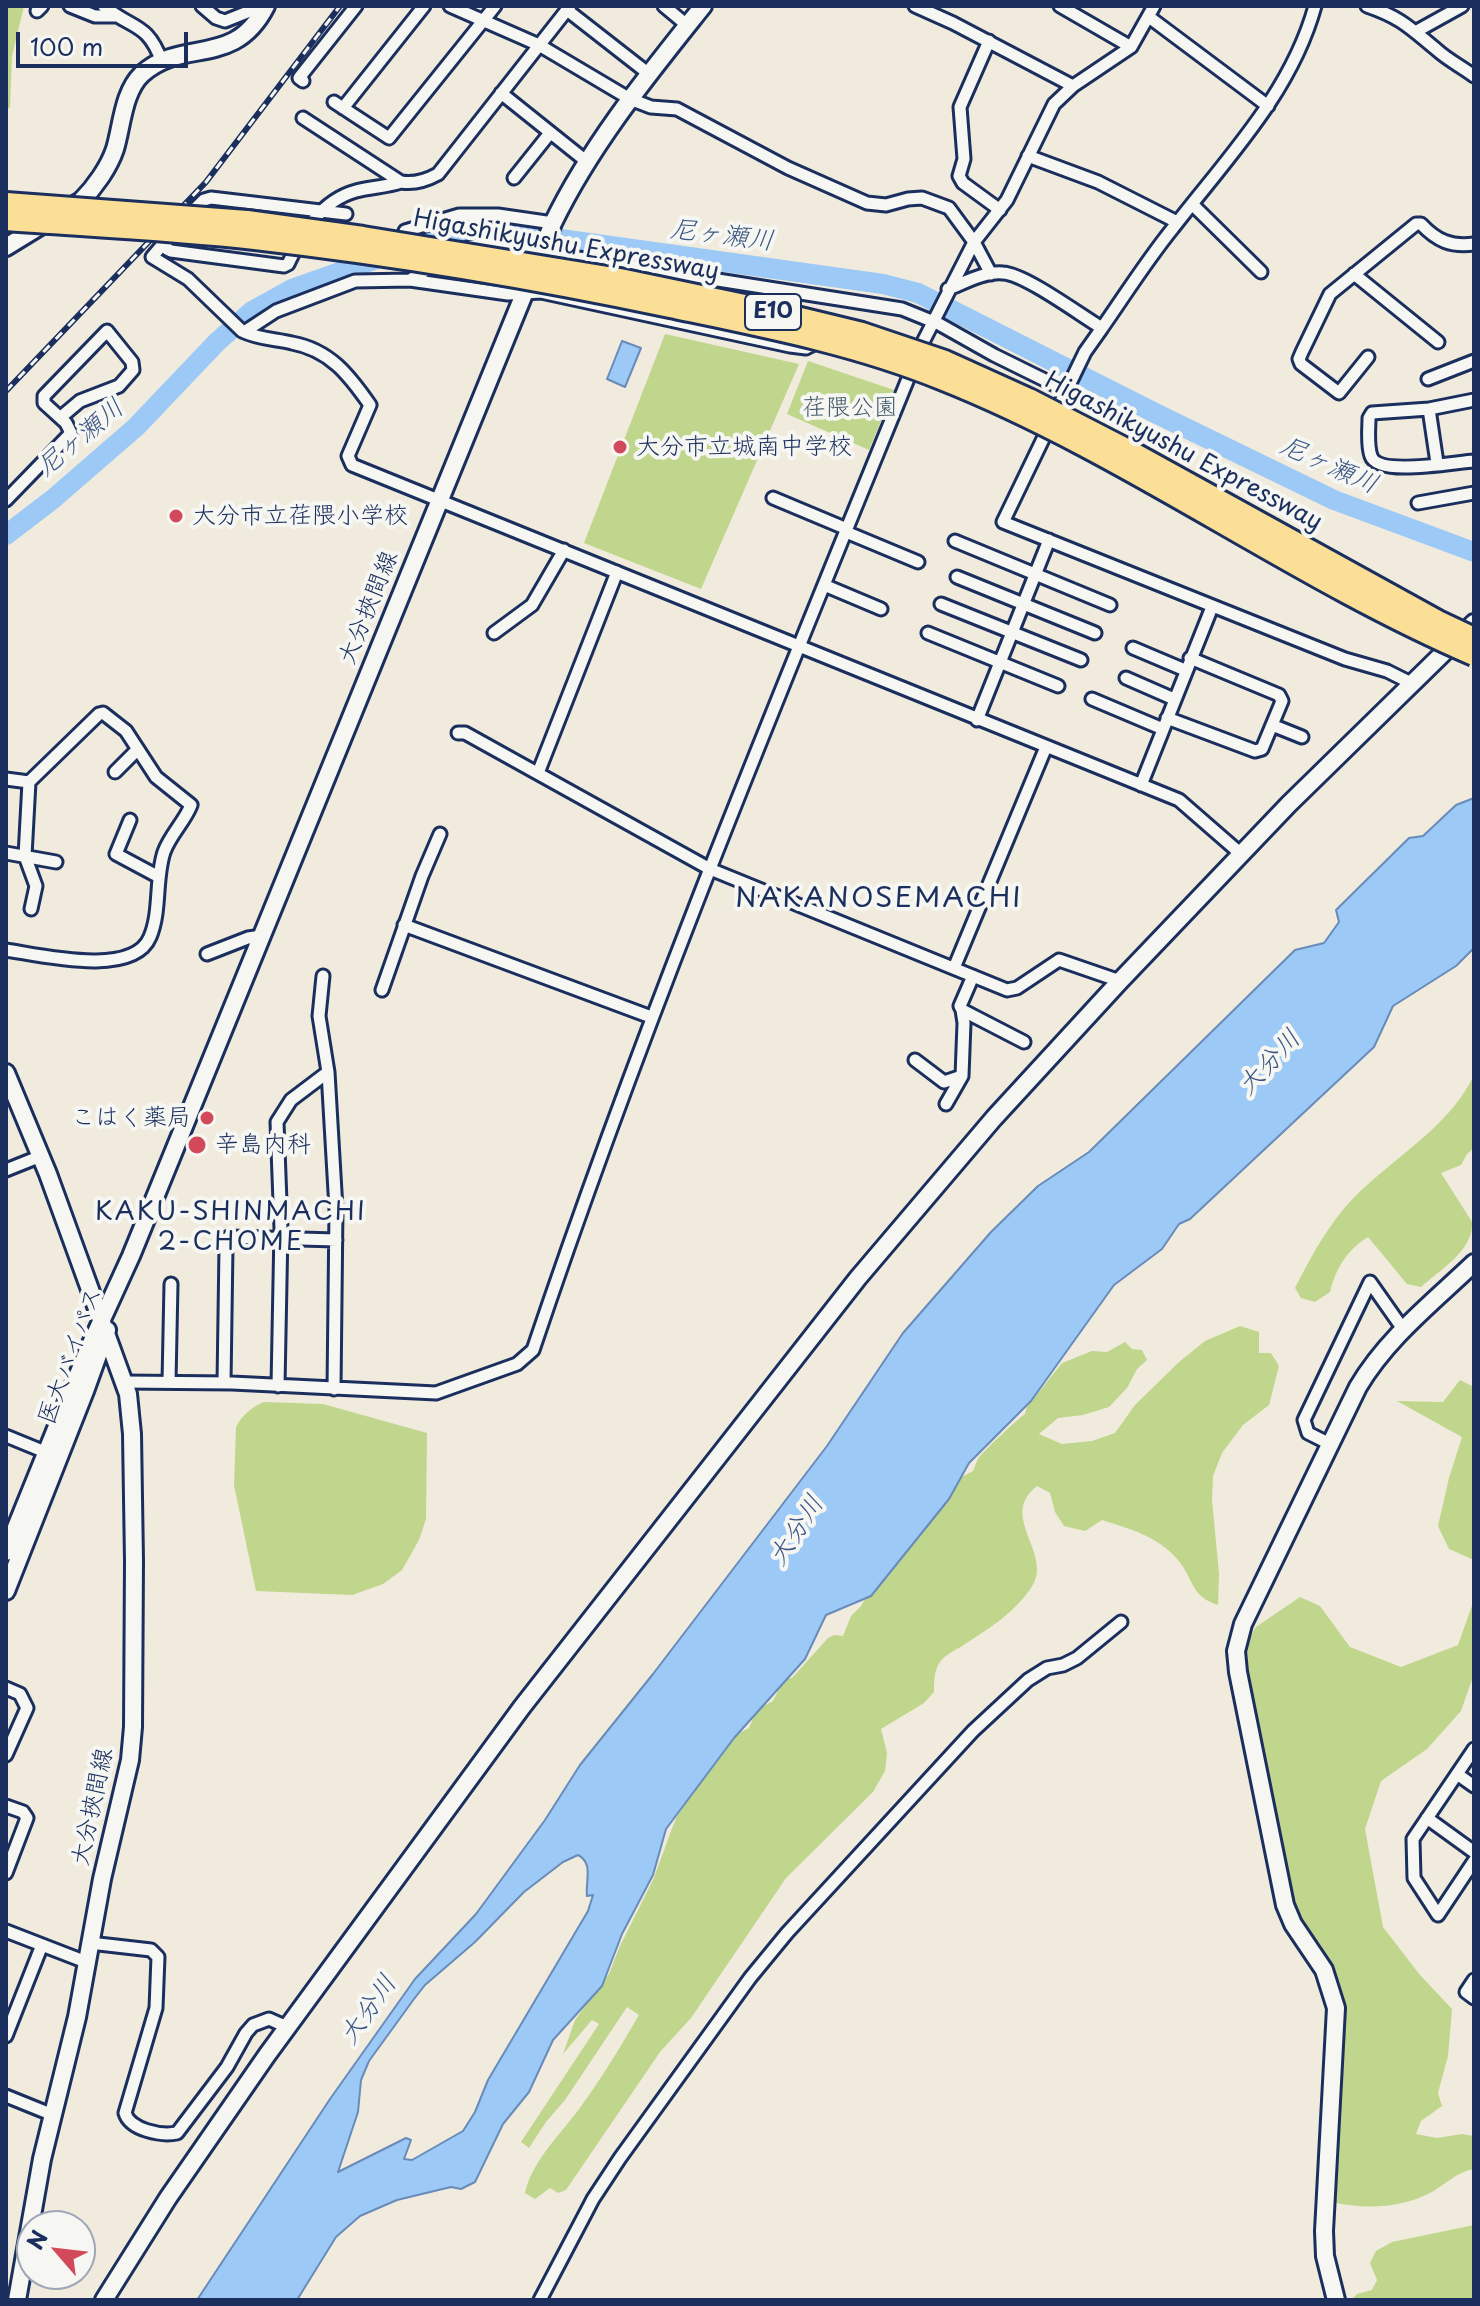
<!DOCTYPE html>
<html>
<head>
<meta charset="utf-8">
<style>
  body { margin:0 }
  #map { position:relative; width:1480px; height:2306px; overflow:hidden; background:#f1ebde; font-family:"Playpen Sans",sans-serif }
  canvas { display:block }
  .frame { position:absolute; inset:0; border:8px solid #1b2f5e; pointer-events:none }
  .north { position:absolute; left:16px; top:2210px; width:80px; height:80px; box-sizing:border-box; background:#f6f6f2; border:2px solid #9ea6b7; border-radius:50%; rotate:298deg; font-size:22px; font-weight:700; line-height:32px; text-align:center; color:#1b2f5e }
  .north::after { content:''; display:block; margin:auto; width:28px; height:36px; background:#d1495b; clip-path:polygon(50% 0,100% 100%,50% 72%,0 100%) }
  .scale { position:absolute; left:16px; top:32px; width:172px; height:36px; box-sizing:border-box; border:4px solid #1b2f5e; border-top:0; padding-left:10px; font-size:24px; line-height:28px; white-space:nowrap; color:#1b2f5e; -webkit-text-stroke:6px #f6f6f2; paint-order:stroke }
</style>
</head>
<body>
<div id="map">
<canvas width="1480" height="2306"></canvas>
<div class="frame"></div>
<div class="north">N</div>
<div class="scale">100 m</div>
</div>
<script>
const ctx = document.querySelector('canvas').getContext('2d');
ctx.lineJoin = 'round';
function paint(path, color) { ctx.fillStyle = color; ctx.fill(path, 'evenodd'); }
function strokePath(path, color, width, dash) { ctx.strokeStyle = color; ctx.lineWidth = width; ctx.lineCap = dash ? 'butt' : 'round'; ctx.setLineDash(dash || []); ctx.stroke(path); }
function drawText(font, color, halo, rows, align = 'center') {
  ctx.font = font + ' "Playpen Sans","Klee One",sans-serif'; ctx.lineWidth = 8; ctx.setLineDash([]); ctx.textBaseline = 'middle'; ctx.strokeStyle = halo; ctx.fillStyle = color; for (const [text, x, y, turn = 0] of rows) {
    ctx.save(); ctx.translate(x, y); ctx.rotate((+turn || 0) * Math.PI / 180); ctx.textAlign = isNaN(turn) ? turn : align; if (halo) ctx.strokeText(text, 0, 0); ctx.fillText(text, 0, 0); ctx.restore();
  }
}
paint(new Path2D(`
  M6,6H24L12,56L10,107L6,111Z
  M665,334L799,364L701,589L584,543Z
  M808,361L894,390L869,450L787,414Z
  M1474,1075V1148L1467,1154L1461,1165L1441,1173L1472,1222C1474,1250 1440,1270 1421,1287L1407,1284L1368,1237C1347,1250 1336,1268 1330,1292L1315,1302L1301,1298L1295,1288C1314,1251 1334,1214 1366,1186C1403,1152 1452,1122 1474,1075Z
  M1240,1326L1259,1332V1353H1271L1279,1366L1269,1405L1243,1425L1222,1453L1213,1476L1212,1500L1219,1574L1218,1605C1190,1596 1194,1579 1178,1560C1158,1536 1130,1529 1102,1520L1085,1531L1064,1526L1055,1512L1050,1493L1037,1486C997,1517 1055,1554 1031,1588C1014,1613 990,1628 965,1644C958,1649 944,1655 940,1662C934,1670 934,1683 934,1692L924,1703L881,1729L887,1753L885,1771L873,1792L786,1878L691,2018L660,2052L566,2190L558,2193L550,2188L535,2199L525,2193C532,2160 563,2132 582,2105C603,2076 621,2046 639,2015L627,2007L565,2100L546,2122L529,2148L521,2142L599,2024L592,2020L563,2054L575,2020L609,1974L619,1948L653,1880L676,1818L733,1736L749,1728L757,1709L773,1701L784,1679L792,1678L828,1638L834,1635L843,1636L851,1616L861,1606L880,1572L958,1479L973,1471C975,1467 976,1462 978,1459C980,1454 1021,1416 1025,1414L1027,1407L1062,1363L1092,1351L1107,1352L1125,1342L1132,1349L1142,1350L1147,1360L1137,1369L1127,1388L1109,1407L1083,1415L1058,1418L1039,1434L1062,1444L1092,1441L1115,1433L1135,1405L1179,1362L1205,1341Z
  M1460,1380L1474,1387V1560L1449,1549L1438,1526L1449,1478L1462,1437L1397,1401L1443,1402Z
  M264,1402L323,1404L427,1433L426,1519L419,1540L402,1570L383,1584L352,1595L256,1591L234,1485L236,1427C241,1416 253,1406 264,1402Z
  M1300,1597L1320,1606L1350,1647L1401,1667L1458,1645L1474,1600V1674L1461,1711L1427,1749L1381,1781L1365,1829L1383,1927L1420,1975L1452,2009L1448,2056L1438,2093L1442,2106L1421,2121L1416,2134L1437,2138L1462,2134L1474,2136V2169C1456,2172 1445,2185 1430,2193C1401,2208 1367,2209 1336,2203L1339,2090L1344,2023L1341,1996L1333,1967L1320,1944L1305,1930L1290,1898L1247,1701L1243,1649L1256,1627Z
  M1474,2225V2300H1351L1357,2294L1372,2290L1377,2280L1370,2263L1376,2251L1392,2242Z`), '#bfd68c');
const water = new Path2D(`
  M622,341L641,348L625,387L607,379Z
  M1474,798V948L1456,966L1393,1006L1374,1047L1190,1219L1179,1224L1162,1249L1114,1285L1031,1401L969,1463L949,1499L871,1596L826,1615L805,1659L734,1738L666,1829L653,1875L622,1934L602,1986L553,2040L529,2092L503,2124L475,2182L461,2189L451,2187L397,2200L360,2216L336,2237L297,2300H197L330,2099L415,1979L476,1914L545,1820L580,1765L653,1674L827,1446L903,1333L991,1232L1038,1186L1089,1152L1295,950L1324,943L1339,922L1336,910L1409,838L1423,836L1456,805ZM578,1855C594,1863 585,1882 587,1896L593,1895L588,1911L488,2080L475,2112L463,2131L412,2160L404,2159L411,2140L406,2138L338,2172L358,2112L361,2080L369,2061L414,1999L425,1985L475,1942L524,1892L563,1862Z`);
paint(water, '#9cc9f6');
strokePath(water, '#688bb9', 2);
strokePath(new Path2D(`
  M160,54C186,42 215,43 239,28
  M129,78L135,68L153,57`), '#688bb9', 3);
strokePath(new Path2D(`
  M6,535L53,499L136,427L217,342L252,311L292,289L433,239L488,232L532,235L833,277L883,284L918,293L1157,414L1334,500L1474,552`), '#9cc9f6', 20);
const street = new Path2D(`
  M70,6L95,16H117
  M104,6C132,30 147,21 162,62
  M202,6L216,18L225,21L255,9L264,11
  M450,6L539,45L630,99L651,107L677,109L788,168L867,203L886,205L908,199L922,198L949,208L974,242L991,274
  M664,6L688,26
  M915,6L953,23L1073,86
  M1060,6L1131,47
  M1367,6C1402,18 1410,28 1437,50C1448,60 1462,67 1474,76
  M567,10L649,74
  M37,11L42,6
  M1149,17L1268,106
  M1417,31L1462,6
  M989,41L960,107L964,159L959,176L963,183L1000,210
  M303,81L299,78L356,6
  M501,93L586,161
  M334,102L389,138L495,6
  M343,108L424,6
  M303,118L401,182C413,184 427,180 438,174L570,6
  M1028,156L1098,182L1177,222
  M514,178L550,133
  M1192,204L1261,272
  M188,216L204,200L211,198L346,214
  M174,231L152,257L188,279L242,331C258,339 275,339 292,343C330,350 349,375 370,405L348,456L352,465L1179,800L1241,854
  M405,231L459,215H498L553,223
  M164,241L167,249L171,251L284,266L288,264C303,233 320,201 356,191C371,187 386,187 401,182
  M461,250L483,243L902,309L939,324L994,355L1067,391
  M1354,274L1438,342
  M410,280L436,264
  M948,289C964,283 985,271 1003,273C1025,274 1080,315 1102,328L1085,352L1003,522L1345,659L1387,671L1413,684
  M1102,328C1125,295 1147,260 1173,228C1227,158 1291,93 1315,6
  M244,332L276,311L355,281L410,280L508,294L541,292L790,346L806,348L818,342
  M1368,357L1339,393L1301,364L1299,359L1302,352L1330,294L1416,224H1421C1437,241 1451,247 1474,244
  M1428,379L1474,361
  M1474,400L1429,409L1372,413L1369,418C1369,429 1367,445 1371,456C1378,477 1455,462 1474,461
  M1429,409L1437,463
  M773,498L847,529
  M6,500L71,433L66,423L44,403V396L107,331L132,362L133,370L119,386L80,401L61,417
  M1418,503L1474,493
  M846,532L918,562
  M955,541L1110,605
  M957,577L1095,633
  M824,585L881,609
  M941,604L1081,660
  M494,633L532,605L564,550
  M928,633L1058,686
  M1133,648L1185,670
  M1126,678L1174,699
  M1092,699L1163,729
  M1167,718L1255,751L1262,749L1282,701L1279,695L1190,658
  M977,720L1049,540
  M1272,725L1302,737
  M458,733H465L710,869L1007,990L1017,988L1059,960L1120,981
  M115,772L137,750
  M538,773L617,572
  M6,779L29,782
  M1141,785L1212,607
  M130,820L116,854L159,877
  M6,853L56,862
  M404,925L651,1017
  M6,950C40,955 133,978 150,937C161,911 155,879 164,852C170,835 185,821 191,805L156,777L126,731L103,713L99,714L29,782L25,856L36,886L31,909
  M207,954L248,938L262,936
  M954,968L1046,747
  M323,976L319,1016L328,1072L336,1209L334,1389
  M973,976L960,1006L962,1010L1024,1042
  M382,990L422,876L440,834
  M915,1060L944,1082L962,1076
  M946,1104L962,1076L964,1023L962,1010
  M6,1170L41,1156
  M124,1382L232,1383L436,1393L517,1364L533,1350C648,1008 787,676 923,342L974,242L1007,200L1054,104L1073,86L1131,47L1154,6
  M169,1382L171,1284
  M224,1383L226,1247L229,1237L336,1240
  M278,1386L281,1229L277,1122L291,1100L328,1072
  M6,1436L50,1454
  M1330,1444L1308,1433L1304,1420L1370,1282L1403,1329
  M6,1688L20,1694L27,1708L6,1755
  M1474,1749L1413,1839L1414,1878L1438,1915L1474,1861
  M1457,1774L1474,1786
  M6,1806L23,1812L27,1818L6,1873
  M1427,1818L1474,1852
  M6,1931L86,1962
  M90,1943L151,1950L158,1957L156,2008L125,2113C130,2130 161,2136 177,2133L227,2067L246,2033L253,2025L269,2019L287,2027
  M1474,1980L1466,1992L1474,1998
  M6,2036L42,1945
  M6,2096L53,2115
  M540,2300L593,2199L620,2158L750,1978L787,1933L973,1731L1028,1680L1047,1668L1063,1665L1077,1658L1121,1622`);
const secondary = new Path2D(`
  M6,247L81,201C95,187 109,167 115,149C122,126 123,92 142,74C183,37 234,69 266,6
  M6,1073L48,1174L128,1394L132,1434L134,1561L133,1727L130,1760L102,1879L77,2017L42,2159L17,2300
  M6,1552L88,1350L131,1256L553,223C592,143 648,75 703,6
  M6,1591L85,1391L107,1330
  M104,2300L168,2198L267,2055L522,1707L858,1278L994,1118L1120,981L1289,804L1474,623
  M1336,2300L1325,2256L1324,2231L1336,2008L1324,1970L1293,1924L1285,1905L1238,1672L1236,1651L1243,1624L1358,1387C1387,1338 1432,1303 1474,1263`);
strokePath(street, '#1b2f5e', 17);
strokePath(secondary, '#1b2f5e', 22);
strokePath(street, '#f6f6f2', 11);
strokePath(secondary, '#f6f6f2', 16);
const rail = new Path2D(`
  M6,391L206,182L340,6`);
strokePath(rail, '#1b2f5e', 6);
strokePath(rail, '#f6f6f2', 3, [9]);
const highwayBridge = new Path2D(`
  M6,203L247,221L363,237L620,279L759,308L862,333L945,361L1029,399L1128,450L1438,621L1474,638
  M6,220C89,226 172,230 255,239C394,255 533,278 670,307C761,326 855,344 941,379C1128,453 1290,576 1474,655`);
strokePath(highwayBridge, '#1b2f5e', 26, []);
strokePath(highwayBridge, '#fbdf96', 20);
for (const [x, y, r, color] of [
  [620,447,8,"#d1495b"],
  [176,516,8,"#d1495b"],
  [207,1118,8,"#d1495b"],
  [197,1145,10,"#d1495b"]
]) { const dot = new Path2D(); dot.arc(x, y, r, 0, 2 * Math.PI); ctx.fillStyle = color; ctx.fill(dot); strokePath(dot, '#f6f6f2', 3); }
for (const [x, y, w] of [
  [773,312,56]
]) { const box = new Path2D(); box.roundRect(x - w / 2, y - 18, w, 36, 6); ctx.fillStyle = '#f6f6f2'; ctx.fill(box); strokePath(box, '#1b2f5e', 2); }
drawText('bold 22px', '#1b2f5e', null, [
  ["E10",773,312]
]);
drawText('24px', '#1b2f5e', '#f6f6f2', [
  ["Higashikyushu Expressway",566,246,10],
  ["Higashikyushu Expressway",1183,452,28],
  ["大分挾間線",369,608,-68],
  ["医大バイパス",71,1356,-70],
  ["大分挾間線",93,1807,-78]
]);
drawText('24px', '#44596a', '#f6f6f2', [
  ["荏隈公園",850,408]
]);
drawText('24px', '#1b2f5e', '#f6f6f2', [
  ["大分市立城南中学校",636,447],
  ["大分市立荏隈小学校",192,516],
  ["こはく薬局",191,1118,"right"],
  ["辛島内科",215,1145]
], 'left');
drawText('italic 26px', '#3b5684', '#f6f6f2', [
  ["尼ヶ瀬川",722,236,7],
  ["尼ヶ瀬川",81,438,-40],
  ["尼ヶ瀬川",1329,466,24],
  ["大分川",1270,1063,-47],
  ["大分川",797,1531,-57],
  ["大分川",369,2010,-55]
]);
ctx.letterSpacing = '2px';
drawText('26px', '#1b2f5e', '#f6f6f2', [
  ["KAKU-SHINMACHI",231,1213],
  ["2-CHOME",231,1243]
]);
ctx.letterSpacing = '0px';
ctx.letterSpacing = '2px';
drawText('28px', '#1b2f5e', '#f6f6f2', [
  ["NAKANOSEMACHI",879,899]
]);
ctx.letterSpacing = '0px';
</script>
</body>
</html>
